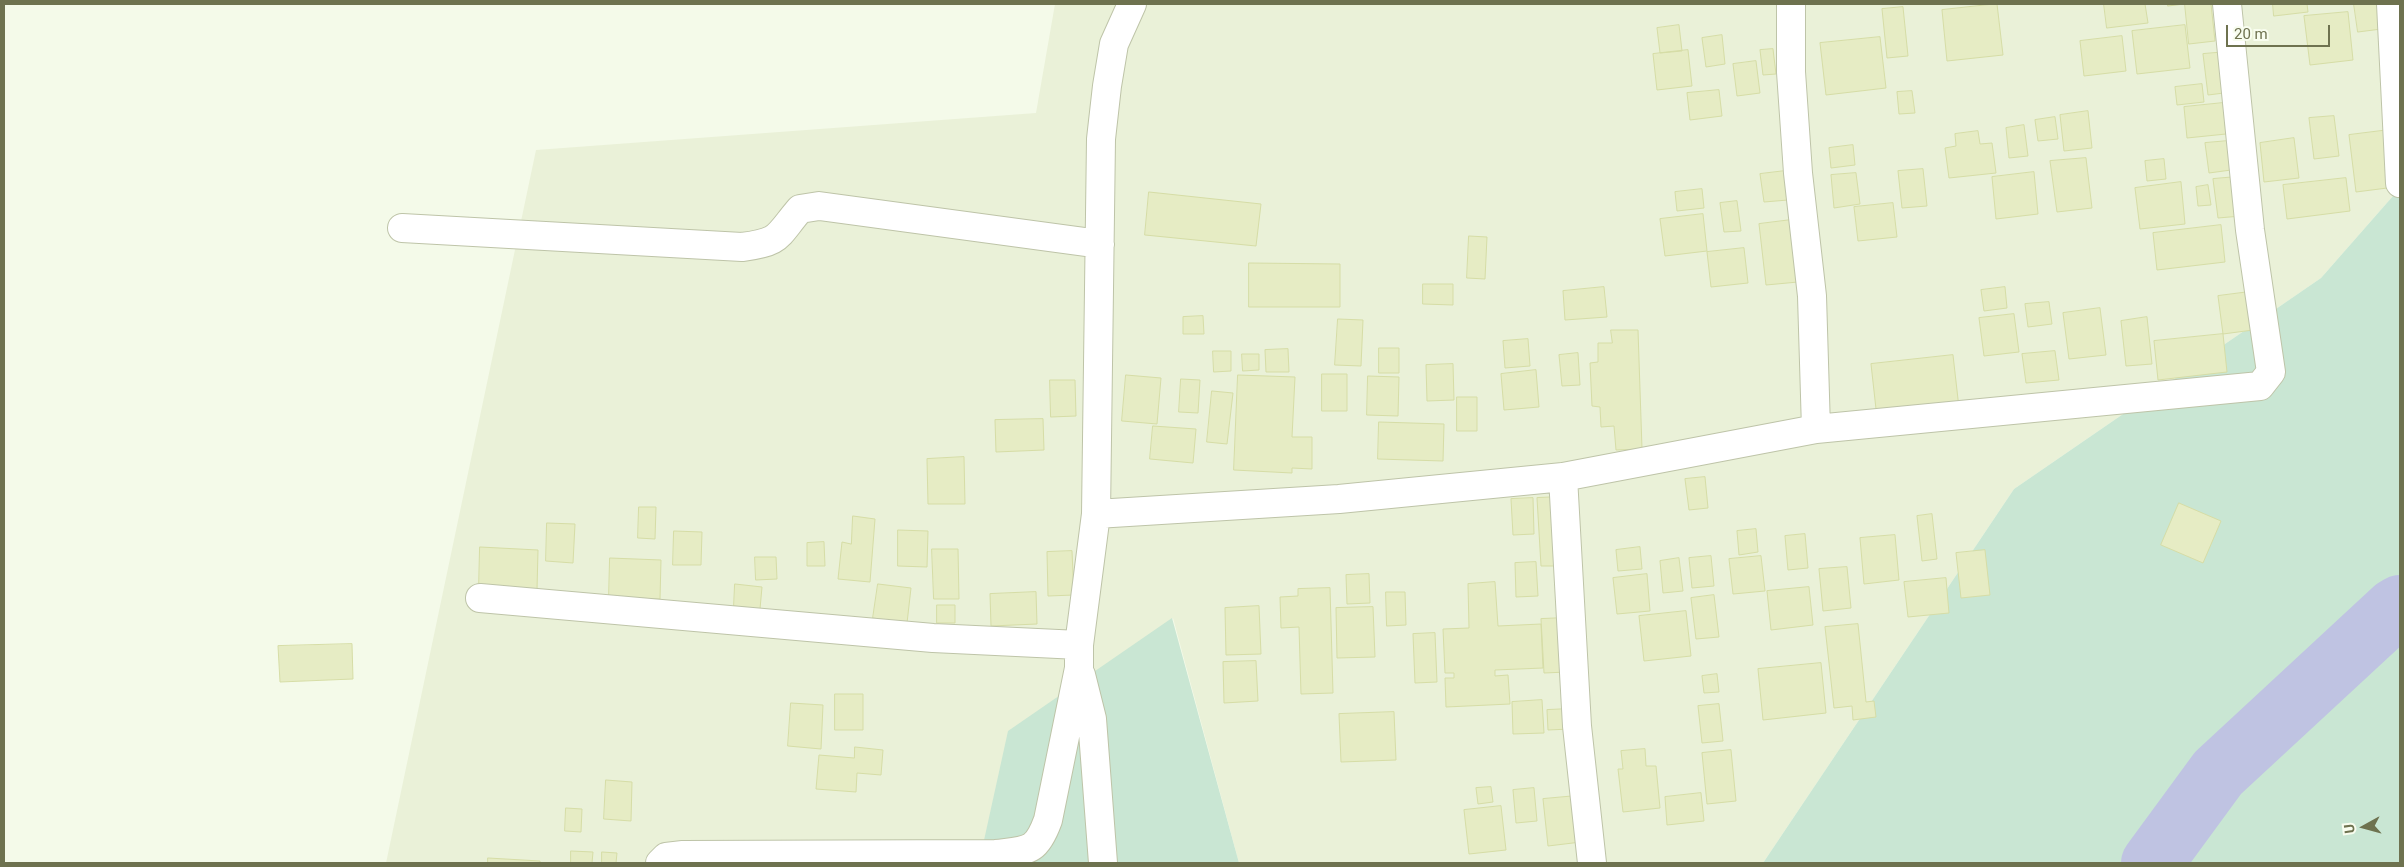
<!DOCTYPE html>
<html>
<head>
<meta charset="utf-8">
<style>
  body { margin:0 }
  #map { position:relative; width:2404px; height:867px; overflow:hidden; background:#f4fae9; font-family:Roboto,sans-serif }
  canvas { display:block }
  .frame { position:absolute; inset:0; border:5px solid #6e724f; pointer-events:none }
  .north { position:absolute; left:2339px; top:802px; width:50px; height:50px; -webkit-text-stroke:4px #f8fdef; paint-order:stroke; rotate:263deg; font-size:14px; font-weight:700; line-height:20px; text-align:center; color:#6e724f }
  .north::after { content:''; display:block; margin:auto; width:18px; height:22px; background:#6e724f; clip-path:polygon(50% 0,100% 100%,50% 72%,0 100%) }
  .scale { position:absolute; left:2226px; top:25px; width:104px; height:22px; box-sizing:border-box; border:2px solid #6e724f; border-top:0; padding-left:6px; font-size:15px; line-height:18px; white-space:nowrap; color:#6e724f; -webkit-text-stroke:4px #f8fdef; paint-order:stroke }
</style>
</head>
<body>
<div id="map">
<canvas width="2404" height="867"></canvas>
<div class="frame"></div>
<div class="north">U</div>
<div class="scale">20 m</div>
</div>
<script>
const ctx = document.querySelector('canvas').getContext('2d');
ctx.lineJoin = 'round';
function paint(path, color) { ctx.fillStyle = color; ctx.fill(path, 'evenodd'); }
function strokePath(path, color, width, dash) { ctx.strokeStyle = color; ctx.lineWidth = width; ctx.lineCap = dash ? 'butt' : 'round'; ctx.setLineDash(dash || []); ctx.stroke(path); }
paint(new Path2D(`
  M1055,4H2400V188L2321,278L2014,489L1763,863H1239L1173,618L979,863H386L536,150L1036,113Z`), '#eaf1d8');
paint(new Path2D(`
  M2400,188V863H1763L2014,489L2321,278Z
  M1172,618L1239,863H979L1008,731Z`), '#c9e6d3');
strokePath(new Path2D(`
  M2152,863L2218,773L2395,609L2400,606`), '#bfc3e2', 62);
const building = new Path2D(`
  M1997,4L2003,55L1947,61L1942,10Z
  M2104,4H2145L2148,23L2107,28Z
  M2168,4H2184L2168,6Z
  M2185,4H2211L2215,41L2189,44Z
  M2273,4H2307L2308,12L2274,16Z
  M2354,4H2386L2389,28L2358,32Z
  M1903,7L1908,56L1887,58L1882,9Z
  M2348,12L2353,60L2310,65L2304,16Z
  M1679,25L1682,51L1660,53L1657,28Z
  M2185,25L2190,68L2137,74L2132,31Z
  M1722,35L1725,64L1706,67L1702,38Z
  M2122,36L2126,71L2084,76L2080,41Z
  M1880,37L1886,88L1826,95L1820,43Z
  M1773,49L1776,74L1763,75L1760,50Z
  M1688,50L1692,86L1657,90L1653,54Z
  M2227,52L2232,92L2208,95L2203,54Z
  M1756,61L1760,93L1737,96L1733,64Z
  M2202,84L2204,102L2177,105L2175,87Z
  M1719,90L1722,116L1690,120L1687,93Z
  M1912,91L1915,113L1899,114L1897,92Z
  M2223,103L2226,134L2187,138L2184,107Z
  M2088,111L2092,148L2064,151L2060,115Z
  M2334,116L2339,156L2314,159L2309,118Z
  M2055,117L2058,139L2038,141L2035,120Z
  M2024,125L2028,156L2009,158L2006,128Z
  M2389,130L2395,187L2356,192L2349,135Z
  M1978,131L1980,144L1992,143L1996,173L1949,178L1945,148L1956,146L1955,134Z
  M2294,138L2299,178L2264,182L2260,143Z
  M2228,141L2231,170L2209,173L2205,143Z
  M1853,145L1855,165L1831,168L1829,148Z
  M2086,158L2092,208L2057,212L2050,161Z
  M2164,159L2166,179L2147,181L2145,161Z
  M1923,169L1927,206L1902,208L1898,171Z
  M1785,171L1788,200L1764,202L1760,174Z
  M2034,172L2038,214L1996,219L1992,177Z
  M1856,173L1860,204L1834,208L1831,175Z
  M2236,177L2241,216L2218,218L2213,179Z
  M2346,178L2350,211L2287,219L2283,185Z
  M2181,182L2185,224L2140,229L2135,188Z
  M2208,185L2211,205L2198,206L2196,187Z
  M1702,189L1704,208L1677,211L1675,192Z
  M1149,192L1261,204L1256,246L1145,235Z
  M1737,201L1741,231L1724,232L1720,203Z
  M1893,203L1897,237L1858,241L1854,207Z
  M1703,214L1707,251L1665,256L1660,219Z
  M1791,220L1798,282L1766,285L1759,224Z
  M2221,225L2225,262L2157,270L2153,233Z
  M1469,236L1487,237L1485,279L1467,278Z
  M1744,248L1748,283L1711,287L1707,252Z
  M1249,263L1340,264V307H1249Z
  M1423,284H1453V305L1423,304Z
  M1604,287L1607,317L1565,320L1563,291Z
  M2005,287L2007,308L1984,311L1981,290Z
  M2249,292L2253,330L2223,334L2218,296Z
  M2049,302L2052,324L2028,327L2025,304Z
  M2100,308L2106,355L2069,359L2063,313Z
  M2014,314L2019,352L1984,356L1979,318Z
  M1203,316L1204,334H1183V317Z
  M2147,317L2152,364L2126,366L2121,321Z
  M1338,319L1363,320L1361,366L1335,365Z
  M1611,330H1638L1642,449L1616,450L1614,426L1601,427L1600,407L1592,406L1590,363L1598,362V343H1612Z
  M2223,334L2227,372L2158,380L2154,341Z
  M1528,339L1530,366L1505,368L1503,341Z
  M1379,348H1399V373H1379Z
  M1288,349L1289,372H1266L1265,350Z
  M1213,351H1231V371L1214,372Z
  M2055,351L2059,380L2026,383L2022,354Z
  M1578,353L1580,385L1562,386L1559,355Z
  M1242,354H1259V370L1243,371Z
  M1953,355L1959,408L1877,418L1871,364Z
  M1453,364L1454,400L1427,401L1426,365Z
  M1536,370L1539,407L1504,410L1501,374Z
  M1322,374H1347V411H1322Z
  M1126,375L1161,378L1157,424L1122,421Z
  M1238,375L1295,377L1292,437H1312V469L1292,468V473L1234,470Z
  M1368,376L1399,377L1398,416L1367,415Z
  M1181,379L1200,380L1198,413L1179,412Z
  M1050,380H1075L1076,416L1051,417Z
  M1212,391L1233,393L1227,444L1207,442Z
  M1457,397H1477V431H1457Z
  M1043,419L1044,450L996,452L995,420Z
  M1379,422L1444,424L1443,461L1378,459Z
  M1153,426L1196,429L1193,463L1150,459Z
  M964,457L965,504H928L927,459Z
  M1705,477L1708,508L1689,510L1685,479Z
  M1559,497L1562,566H1541L1537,498Z
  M1533,498L1534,534L1513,535L1511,499Z
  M2179,503L2221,521L2203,563L2161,545Z
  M639,507H656L655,539L638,538Z
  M1932,514L1937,559L1922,561L1917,516Z
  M853,516L875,519L870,582L838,579L842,542L851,544Z
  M547,523L575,524L573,563L546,561Z
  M1756,529L1758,552L1739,555L1737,531Z
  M898,530L928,531L927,567L898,566Z
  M674,531L702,532L701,565H673Z
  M1805,534L1808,568L1788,570L1785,536Z
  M1895,535L1899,580L1864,584L1860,538Z
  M824,542L825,566H807V543Z
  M480,547L538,550L537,590L479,588Z
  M1640,547L1642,569L1618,571L1616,550Z
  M932,549H958L959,599H934Z
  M1985,550L1990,595L1961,598L1956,553Z
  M1072,551L1074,595L1048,596L1047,552Z
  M1711,556L1714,586L1692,588L1689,558Z
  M1761,556L1765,591L1733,594L1729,559Z
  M755,557H776L777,579L756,580Z
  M610,558L661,560L660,599L609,597Z
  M1679,558L1683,591L1663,593L1660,561Z
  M1536,562L1538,596L1516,597L1515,563Z
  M1847,567L1851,608L1823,611L1819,569Z
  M1369,574L1370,603L1347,604L1346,575Z
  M1647,574L1650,611L1617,614L1613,578Z
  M1946,578L1949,613L1908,617L1904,582Z
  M1495,582L1498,626L1541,624L1543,668L1495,670V676L1508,675L1510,704L1446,707L1445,678H1454V673H1445L1443,629L1469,628L1468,584Z
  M735,584L762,587L760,609L734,606Z
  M878,584L911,588L907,623L873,618Z
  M1809,587L1813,625L1771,630L1767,591Z
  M1330,588L1333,693L1301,694L1299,627L1281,628L1280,597L1298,596V589Z
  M1036,592L1037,624L991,626L990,594Z
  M1386,592H1405L1406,625L1387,626Z
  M1714,595L1719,637L1696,639L1691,598Z
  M937,605H955V623H937Z
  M1259,606L1261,654L1226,655L1225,608Z
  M1373,607L1375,657L1337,658L1336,608Z
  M1686,611L1691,656L1644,661L1639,616Z
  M1565,618L1567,672L1544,673L1541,619Z
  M1858,624L1866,702L1874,701L1876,717L1853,720L1852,706L1834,708L1825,627Z
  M1435,633L1437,682L1415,683L1413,634Z
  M352,644L353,679L280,682L278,646Z
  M1256,661L1258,701L1224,703L1223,662Z
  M1821,663L1826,713L1763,720L1758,669Z
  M1717,674L1719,692L1704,693L1702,676Z
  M835,694H863V730H835Z
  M1542,700L1544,733L1513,734L1512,702Z
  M791,703L823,705L821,749L788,746Z
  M1719,704L1723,741L1702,743L1698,706Z
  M1569,709L1570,729L1548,730L1547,710Z
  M1394,712L1396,760L1341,762L1339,714Z
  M855,747L883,750L881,775L857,773L856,792L816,789L819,755L854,758Z
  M1645,749L1646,766H1656L1660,808L1623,812L1618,769H1623L1621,751Z
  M1731,750L1736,801L1707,804L1702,753Z
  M606,780L632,782L631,821L604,819Z
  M1491,787L1493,802L1478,804L1476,788Z
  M1534,788L1537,821L1516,823L1513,790Z
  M1701,793L1704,821L1667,825L1665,797Z
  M1576,796L1581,842L1548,846L1543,799Z
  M1501,806L1506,850L1469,854L1464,810Z
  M566,808L582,809L581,832L565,831Z
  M571,851L593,852L592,863H571Z
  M602,852L617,853L616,863H602Z
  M488,858L540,861V863H488Z`);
paint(building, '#e6ecc4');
strokePath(building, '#d6dda6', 1);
const minor = new Path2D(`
  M1791,4V72L1798,173L1812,296L1816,429
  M2391,4L2400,183
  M402,228L742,247C781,242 776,237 800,209L819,206L1100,244
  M1563,477L1577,726L1592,863
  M1096,514L1339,499L1563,477L1816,429L2260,386L2271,372L2250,230L2227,4
  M480,598L933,638L1079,645
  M1081,675L1092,719L1103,863
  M660,863L666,857L683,855L996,854C1028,850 1036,853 1048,820L1079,668V645L1096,514L1101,139L1107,86L1114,44L1132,4`);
strokePath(minor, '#bec4a8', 30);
strokePath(minor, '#fff', 28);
</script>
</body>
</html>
